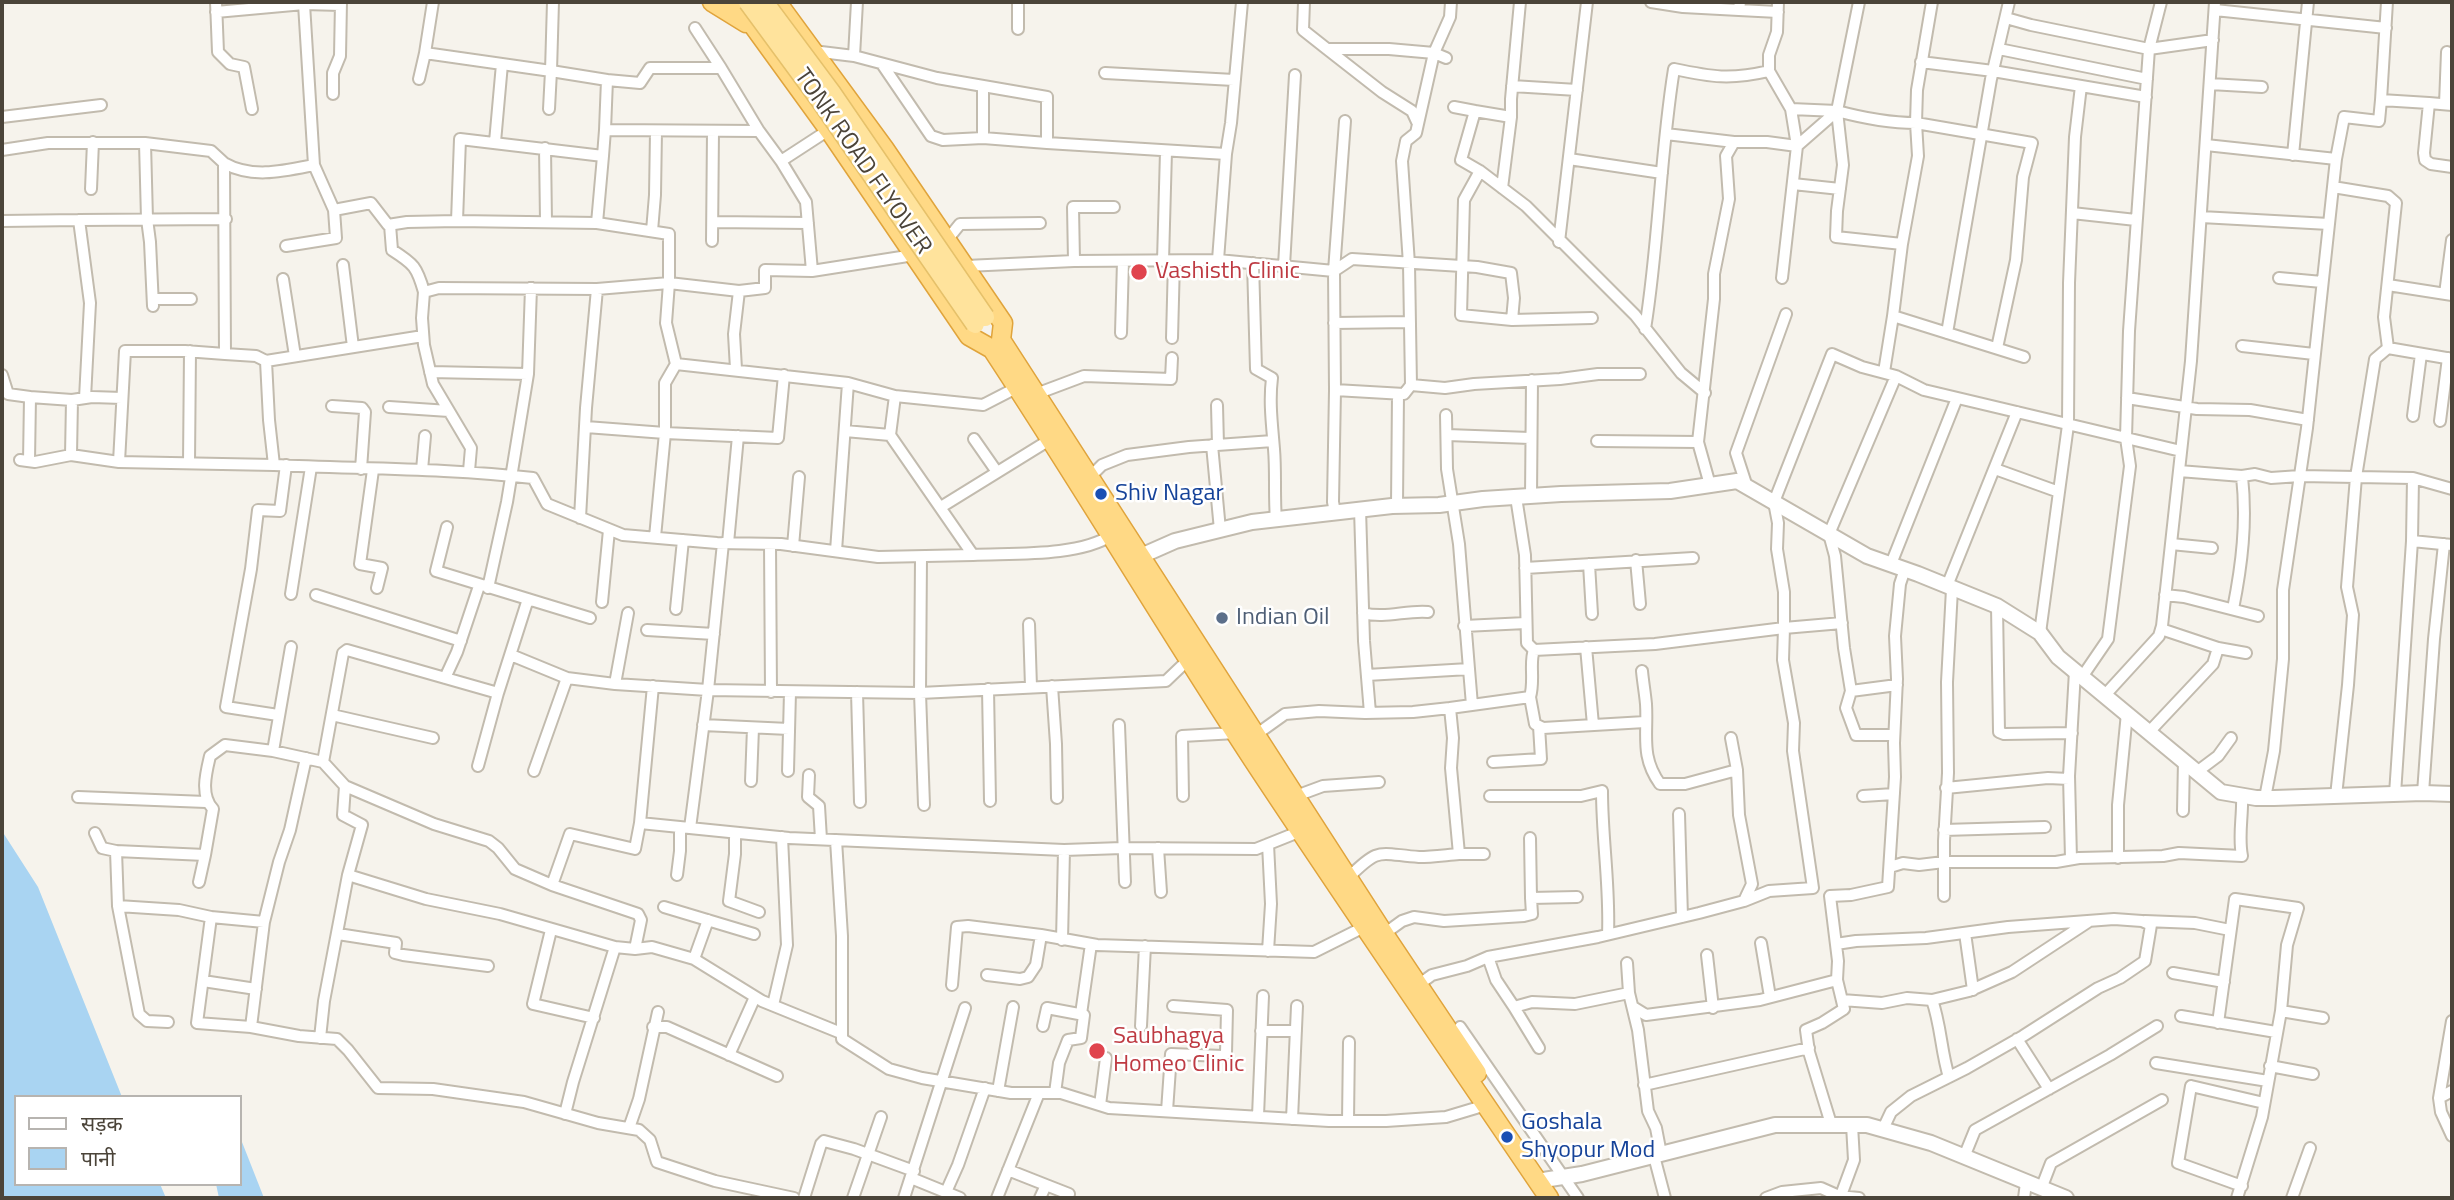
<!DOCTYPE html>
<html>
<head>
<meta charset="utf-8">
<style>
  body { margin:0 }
  #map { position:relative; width:2454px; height:1200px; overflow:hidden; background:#f6f3ec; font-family:"Titillium Web","Noto Sans Devanagari",sans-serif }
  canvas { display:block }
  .frame { position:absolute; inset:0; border:4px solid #4b4439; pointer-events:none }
  .legend { position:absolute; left:14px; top:1095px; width:228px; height:91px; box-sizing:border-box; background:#fff; border:2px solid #b7b4b0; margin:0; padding:9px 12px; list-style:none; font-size:21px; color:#4b4439 }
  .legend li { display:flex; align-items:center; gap:14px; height:35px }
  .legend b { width:35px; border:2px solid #b7b4b0 }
</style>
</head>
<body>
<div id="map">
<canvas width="2454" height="1200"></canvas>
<div class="frame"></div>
<ul class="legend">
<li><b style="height:9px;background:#fff"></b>सड़क</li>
<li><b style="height:19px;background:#a9d4f2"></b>पानी</li>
</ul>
</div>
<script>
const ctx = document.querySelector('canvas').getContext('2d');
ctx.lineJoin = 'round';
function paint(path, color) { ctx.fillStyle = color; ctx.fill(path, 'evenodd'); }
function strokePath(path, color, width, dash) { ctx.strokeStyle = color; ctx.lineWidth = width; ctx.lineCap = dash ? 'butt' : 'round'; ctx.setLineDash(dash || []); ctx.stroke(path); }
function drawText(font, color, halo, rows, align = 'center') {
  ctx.font = font + ' "Titillium Web",sans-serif'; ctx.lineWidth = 5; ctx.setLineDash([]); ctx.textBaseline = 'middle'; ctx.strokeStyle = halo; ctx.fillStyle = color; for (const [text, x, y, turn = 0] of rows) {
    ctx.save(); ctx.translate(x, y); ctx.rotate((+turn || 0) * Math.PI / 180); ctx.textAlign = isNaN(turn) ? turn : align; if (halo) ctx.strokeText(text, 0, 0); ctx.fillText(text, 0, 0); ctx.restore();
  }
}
paint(new Path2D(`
  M2,831L38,887L122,1097H16V1184H160L166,1198H2Z
  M240,1137L264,1198H219L216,1184H240Z`), '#a9d4f2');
const minor = new Path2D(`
  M216,2L218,52L230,64L244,67L252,109
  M433,2L425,53L551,71L549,109
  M553,2L551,71L607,80L605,130
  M1018,2V29
  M1304,2L1303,30L1327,49H1389L1434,53L1446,58
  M1520,2L1511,99V117L1475,111L1461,160L1480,171L1526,206L1635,315L1681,373L1705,393
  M1651,2L1683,7L1739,10
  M1740,2L1739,10L1778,12
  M1778,2L1777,32L1769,55V71L1791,109L1837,111
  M1859,2L1837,111C1863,118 1889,123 1916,123L1917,90L1932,2
  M2387,2L2381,100L2429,103
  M304,4L341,5
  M2215,10L2386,28
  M216,12L304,4L314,165L334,210L371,203L388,225L407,222L457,221L597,223L603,156
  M2006,18L2031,25L2149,49L2213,40
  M695,28L721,68
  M1327,49L1382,92L1412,111L1418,124L1416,133L1406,141L1402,161L1409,264L1411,385L1404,394L1335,390L1333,502L1335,512
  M1999,49L2147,79
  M813,51L854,56L937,78L1047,97V143L1226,154L1218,260L1334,271L1345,121
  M854,56L857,2
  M1921,62L1993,71L2146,97
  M882,64L931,136L943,140L983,138L1047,143
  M1105,73L1234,80
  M419,79L425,53
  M607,80L640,83L650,68H721L759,131
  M2210,84L2262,87
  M983,86V138
  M1512,86L1577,90
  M333,94V73L340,56L341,2
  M2445,104L2447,52
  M2452,105L2429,103L2424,153L2425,160L2431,164L2452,167
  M1454,107L1475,111
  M1837,111L1843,165L1837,211L1836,237L1902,244
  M2,117L101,105
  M1418,124L1434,53L1450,17L1451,2
  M1666,134L1734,142
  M495,142L502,64
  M145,143L147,219L150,242L153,306
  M2206,145L2336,159L2307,428L2283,590V659L2274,751L2265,798
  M1797,146L1837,111
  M545,148L546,222
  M2,150L48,143H145L211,151L224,163L225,354L256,356L266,361
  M1226,154L1231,123L1242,2
  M2293,155L2308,2
  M1569,159L1662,173
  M2336,159L2344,117L2379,121L2381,100
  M781,161L806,202L812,271
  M224,163C252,179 284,171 314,165
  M1480,171L1464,200L1461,315L1512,320
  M1793,184L1840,189
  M2333,187L2388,196L2396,203L2384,317L2388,348
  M1502,188L1511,117
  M91,189L93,142
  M2072,213L2136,220
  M2201,217L2329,224
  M2,221L79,220
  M457,221L460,139L603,156L605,130L759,131L781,161L824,133H831
  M713,222L808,223
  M597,223L669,234V283L739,291L734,334L736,369
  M390,225L392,250C414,264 417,267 424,292
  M652,231L655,195L656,131
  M947,240L960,224L1040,223
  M712,241L713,131
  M1559,242L1587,2
  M286,246L336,238L334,210
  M1074,261L1073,207H1114
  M1163,261L1166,151
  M1253,263L1256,369L1272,378C1269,402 1272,424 1274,449C1276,472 1274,496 1276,520
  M343,265L353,347
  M966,266L1074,261L1218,260
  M1284,266L1295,75
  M1782,278L1797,146L1791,109
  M2279,278L2322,282
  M283,279L295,356
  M2388,285L2452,295
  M739,291L765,288V270L812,271L914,255
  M2445,294L2452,240
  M153,299H191
  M1893,316L2024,357
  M1334,323L1410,322
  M1645,329C1659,243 1660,155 1674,69C1712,77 1730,80 1769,71
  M1121,333L1123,261
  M1947,333L1991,79L2009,2
  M1172,338L1174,261
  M2242,346L2314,354
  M676,364L848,383L895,396L983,405L1016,388
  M430,372L528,374L507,502L488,588
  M1884,372L1893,316L1902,244L1918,156L1916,123L2032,143L2023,177L2016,260L1997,348
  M528,374L531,288
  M2,375L8,394L30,397
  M1896,376L1829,534L1835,556L1844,648L1851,691L1897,685
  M1411,385L1445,388L1474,384L1560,379L1598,374H1640
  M1335,390L1334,271L1352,259L1477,267L1511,273L1514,298L1512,320L1592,318
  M1036,394L1084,376L1171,379L1172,358
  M85,398L90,303L79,220L226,219
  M2127,398L2197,409L2250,410L2308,420
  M1217,405L1218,445
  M332,406L362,408L365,412L361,469
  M389,407L449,411
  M2413,416L2421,354
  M2440,421L2448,358
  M845,431L890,435L973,555C1013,553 1078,557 1112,535
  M890,435L895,396
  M1447,435L1530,438
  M974,439L997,472
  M1597,441L1698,442
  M1212,445L1220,530
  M71,455L72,400L92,397L122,398
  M20,460L35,462L71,455L119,462L274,465L269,420L266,361L423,336
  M29,461L30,397L72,400
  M119,462L125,351H185L225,354
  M189,463L190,351
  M274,465C361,469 447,468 533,478L547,504L623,535L717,543L781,544L878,557L973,555
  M1995,469L2059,492
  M373,470L360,564L382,568L377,588
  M422,470L425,436
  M469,471L471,448L433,384L424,345L422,318L424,292L439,288L597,289L669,283L666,323L676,364L665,383V433L586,427
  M2179,471L2242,476L2255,474L2271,478L2300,476L2413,478L2452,489
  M1090,477L1102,465L1127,455L1189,447L1273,441
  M1710,485L1698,442L1714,299V274L1729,199L1726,156L1734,142H1767L1797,146
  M1747,487L1736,453L1786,314
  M1531,496L1532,380
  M1397,505L1398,394
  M941,507L1051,439
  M1360,509L1364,641L1370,713
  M580,518L586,408L597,289
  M447,527L436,571L590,618
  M655,537L665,433L778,438L784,375
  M2412,541L2413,478
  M728,543L738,436
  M770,544L771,692
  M2171,544L2212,548
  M793,546L799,477
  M836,551L848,383
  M921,557L920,693L924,805
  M1636,560L1640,604
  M1589,564L1592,614
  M1891,564L1957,398
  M1525,568L1693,558
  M1947,586L2017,412
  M291,594L311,467
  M316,595L461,641
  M2165,595L2184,597L2258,616
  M602,602L609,530
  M1997,606L1999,732L2004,734L2072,733
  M676,609L683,540
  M2233,609C2242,564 2247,522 2242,476
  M1363,613C1385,619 1406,610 1428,612
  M1842,623L1784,628V592L1777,549L1778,523L1774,502L1832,354L1862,367L1896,376L1924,390L2181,451
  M1029,624L1031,687
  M1464,626L1526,623
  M2161,629L2218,648L2246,653
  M647,630L714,634
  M2040,633L2068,425L2069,283L2075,137L2081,86
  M291,647L273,751L323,762L345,786L343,815L362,825L348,875L324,1001L320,1038
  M1586,647L1593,725
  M511,655L567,678L615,684L708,690L920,693L1166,681L1189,659
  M1469,669L1472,705
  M1642,671C1643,682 1645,693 1646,704C1648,735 1640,756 1660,784H1685L1737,770
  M1367,675L1469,669L1459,544L1447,469L1446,415
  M2082,677L2108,639L2130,466L2126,438L2129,331L2149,49L2161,2
  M445,678L457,652L479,586
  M615,684L628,613
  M653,686L640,823L789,838L1064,850L1122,848L1256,849L1301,831
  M1052,686L1056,744L1057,798
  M988,689L990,801
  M1851,691L1846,708L1856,735H1894
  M857,692L860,802
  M2105,695L2159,636L2162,626L2191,361L2215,2
  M1530,697C1535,681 1529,662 1534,650
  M1450,708L1530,697L1535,724L1543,728L1645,722
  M278,715L226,707L251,569L258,510L280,511L286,465
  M332,715L433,738
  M703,725L789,729
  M1119,725L1125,882
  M2149,732L2213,664L2218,648
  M1257,734L1285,714L1319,711L1365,713L1413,712L1450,708L1453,738L1451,768L1459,854C1446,855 1432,857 1419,857C1378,854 1380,846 1348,878
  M1731,738L1737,770L1739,815L1752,884L1744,901
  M323,762L343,653L347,650L498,693L528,599
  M1493,762L1541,759L1539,726
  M478,766L498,693
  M534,771L567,678
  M788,771L790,692
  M2198,771L2218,756L2231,738
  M809,775L808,797L819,806L821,839
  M751,781L753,728
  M345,786L434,824L489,841L498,848L515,869L552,885
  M1946,788L2048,778L2069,779
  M2423,793L2434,639L2444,544
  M2395,794L2412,541L2452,545
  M1183,796L1182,736L1236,733
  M1296,796L1323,786L1379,782
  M1490,796H1581L1602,791C1602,839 1610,886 1608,934
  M1863,796L1894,794
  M2336,796L2348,685L2353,615L2347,587L2356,477L2375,359L2388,348L2452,359
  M78,797L206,802
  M2183,811L2184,760
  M1679,814L1682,917
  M690,828L708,690L723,543
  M1944,830L2045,827
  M95,833L102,848L116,851
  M735,833V854L729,901L759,912
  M1530,838L1531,898
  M836,840L842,936V1039L889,1069L922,1078L1011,1093H1061L1109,1108L1329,1121H1386L1446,1117L1486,1105
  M1158,848L1161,892
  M1459,854H1484
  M2118,858V805L2127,713
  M2071,859L2069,776L2075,671
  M1890,867L1903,863L1919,865L1944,862H2056L2079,858L2163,856L2179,853L2242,856C2238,835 2243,816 2242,796
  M348,875L426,899L500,914L615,947L635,949L652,947L694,959L762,1001L841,1033
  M677,875L680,851V828
  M199,882L205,855
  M1944,896V841L1948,773L1947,682L1952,589
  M118,906L139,1014L147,1021L168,1022
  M664,907L754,934
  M211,917L179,910L118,906L116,851L205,855L213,809C200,795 206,773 210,756L225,745L273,751
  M2145,921L2195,923L2230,930
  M264,922L211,917L197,1023L251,1027L299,1036L337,1039L348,1050L378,1088L433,1089L524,1102L598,1123L639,1130L650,1140L657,1162L715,1181L794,1198
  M551,930L533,1004L594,1018
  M1965,933L1973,990
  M338,934L396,943L395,953L403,955L488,966
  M1384,934L1402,921L1414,917L1444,921L1524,916L1532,914L1531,898L1577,897
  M1062,940L1064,850
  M1761,943L1770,997
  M1836,944L1856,941L1926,938L2008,927L2114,919L2142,921L2151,925L2145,961L2120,978L2098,988L2023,1036L1967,1068L1911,1096L1891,1112L1883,1129
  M635,949L641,920L638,914L552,885L570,834L635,849L640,823
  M1268,951L1271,904L1268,844
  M1707,955L1713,1008
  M1488,957L1496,980L1514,1007L1532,1002L1575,1004L1629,993L1638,1030L1648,1111L1656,1128L1661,1154
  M694,959L708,920
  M1627,963L1629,993
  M2173,973L2224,982
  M987,975L1020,979L1028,977L1036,965L1041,935L1097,945L1314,952L1364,927
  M1837,980L1838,961L1830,896L1851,895L1888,887L1895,777L1894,743L1897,679L1895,636L1900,584L1905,569
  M203,981L256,989
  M952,985L957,927L968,926L1041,935
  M1418,985L1432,975L1467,966L1488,957L1598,937L1699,913L1744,901L1769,891L1813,888L1793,751L1794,723L1783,660L1784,628L1655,644L1534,650L1527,643L1525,555L1516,497
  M1842,1000L1882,1003L1907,998L1932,1000L1969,991L2012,972L2088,922
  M1932,1000C1941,1025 1941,1052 1949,1077
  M773,1005L787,945L782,837
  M1514,1007L1539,1048
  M1633,1007L1646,1015L1760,1000L1837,980L1844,1009L1822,1023L1806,1030L1809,1052L1831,1124
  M2281,1011L2323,1018
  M1081,1014L1091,944
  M2181,1016L2276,1032
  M2452,1021L2439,1098L2441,1112L2452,1136
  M2218,1023L2235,899L2298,908L2287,945L2281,1011L2262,1117L2237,1198
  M1043,1026L1047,1008L1084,1015L1081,1038L1068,1040L1059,1063L1055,1093
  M1141,1026L1145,946
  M251,1027L264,922L279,862L290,830L306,758
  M653,1027H667L777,1076
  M1460,1027L1578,1198
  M1261,1031H1296
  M2017,1039L2049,1089
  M729,1055L755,997
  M2156,1063L2268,1081
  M2270,1066L2313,1074
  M1644,1085L1809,1048
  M998,1091L1013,1007
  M2439,1098L2452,1091
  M1100,1105L1106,1058
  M1167,1111L1171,1054L1223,1056L1226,1053L1227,1010L1173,1006
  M565,1114L573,1082L615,947
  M1258,1116L1263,996
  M1292,1119L1297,1006
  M1348,1121L1349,1042
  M629,1128L639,1099L658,1012
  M1654,1156L1665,1198
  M1964,1157L1975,1130L2110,1055L2157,1026
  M1008,1170L1046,1185L1040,1198
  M911,1178L960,1198
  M1046,1185L1069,1194
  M2242,1186L2178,1163L2191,1086L2264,1103
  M2041,1189L2051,1163L2162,1100
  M946,1192L958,1165L985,1088
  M804,1198L821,1144L824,1141L854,1149L914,1171
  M853,1198L881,1117
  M904,1198L965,1008
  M997,1198L1039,1093
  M1766,1198L1782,1192L1821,1188L1839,1196L1859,1198
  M1840,1198L1854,1160L1852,1125
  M2024,1198L2026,1183
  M2292,1198L2310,1148`);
const tertiary = new Path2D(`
  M1141,556L1175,541L1252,522L1392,506L1439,505L1483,499L1561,494L1670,491L1737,481L1867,556L1918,574L1997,606L2040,633L2058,657L2221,792L2256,798H2274L2423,793L2452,794
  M1537,1181L1582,1174L1775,1125H1867L1931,1143L2066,1198`);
const trunk = new Path2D(`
  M712,2L746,23
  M736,2L831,133L969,336L992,349C1081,484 1164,624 1253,760C1350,907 1450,1052 1549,1198
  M777,2L884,148L1003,323L1001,340L1388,940L1477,1073`);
strokePath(minor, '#c2bbae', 14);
strokePath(tertiary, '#c2bbae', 18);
strokePath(trunk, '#e0a43c', 21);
strokePath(minor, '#fff', 10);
strokePath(tertiary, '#fff', 14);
strokePath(trunk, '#ffd985', 18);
const primaryBridge = new Path2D(`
  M748,2L820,100L975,324
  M764,2L831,92L985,317`);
strokePath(primaryBridge, '#e6c16a', 21, []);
strokePath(primaryBridge, '#ffe39c', 18);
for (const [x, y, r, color] of [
  [1139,272,9,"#e0444e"],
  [1101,494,7,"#1a4fb4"],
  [1222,618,7,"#5c6f8a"],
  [1097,1051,9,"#e0444e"],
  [1507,1137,7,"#1a4fb4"]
]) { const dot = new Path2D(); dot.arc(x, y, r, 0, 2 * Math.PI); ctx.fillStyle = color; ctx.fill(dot); strokePath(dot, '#fff', 2.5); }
drawText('24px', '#4b4439', '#fff', [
  ["TONK ROAD FLYOVER",862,162,55]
]);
drawText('24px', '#be3a42', '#fff', [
  ["Vashisth Clinic",1155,272],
  ["Saubhagya",1113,1037],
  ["Homeo Clinic",1113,1065]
], 'left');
drawText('24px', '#164399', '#fff', [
  ["Shiv Nagar",1115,494],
  ["Goshala",1521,1123],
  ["Shyopur Mod",1521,1151]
], 'left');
drawText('24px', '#4e5e75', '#fff', [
  ["Indian Oil",1236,618]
], 'left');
</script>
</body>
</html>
